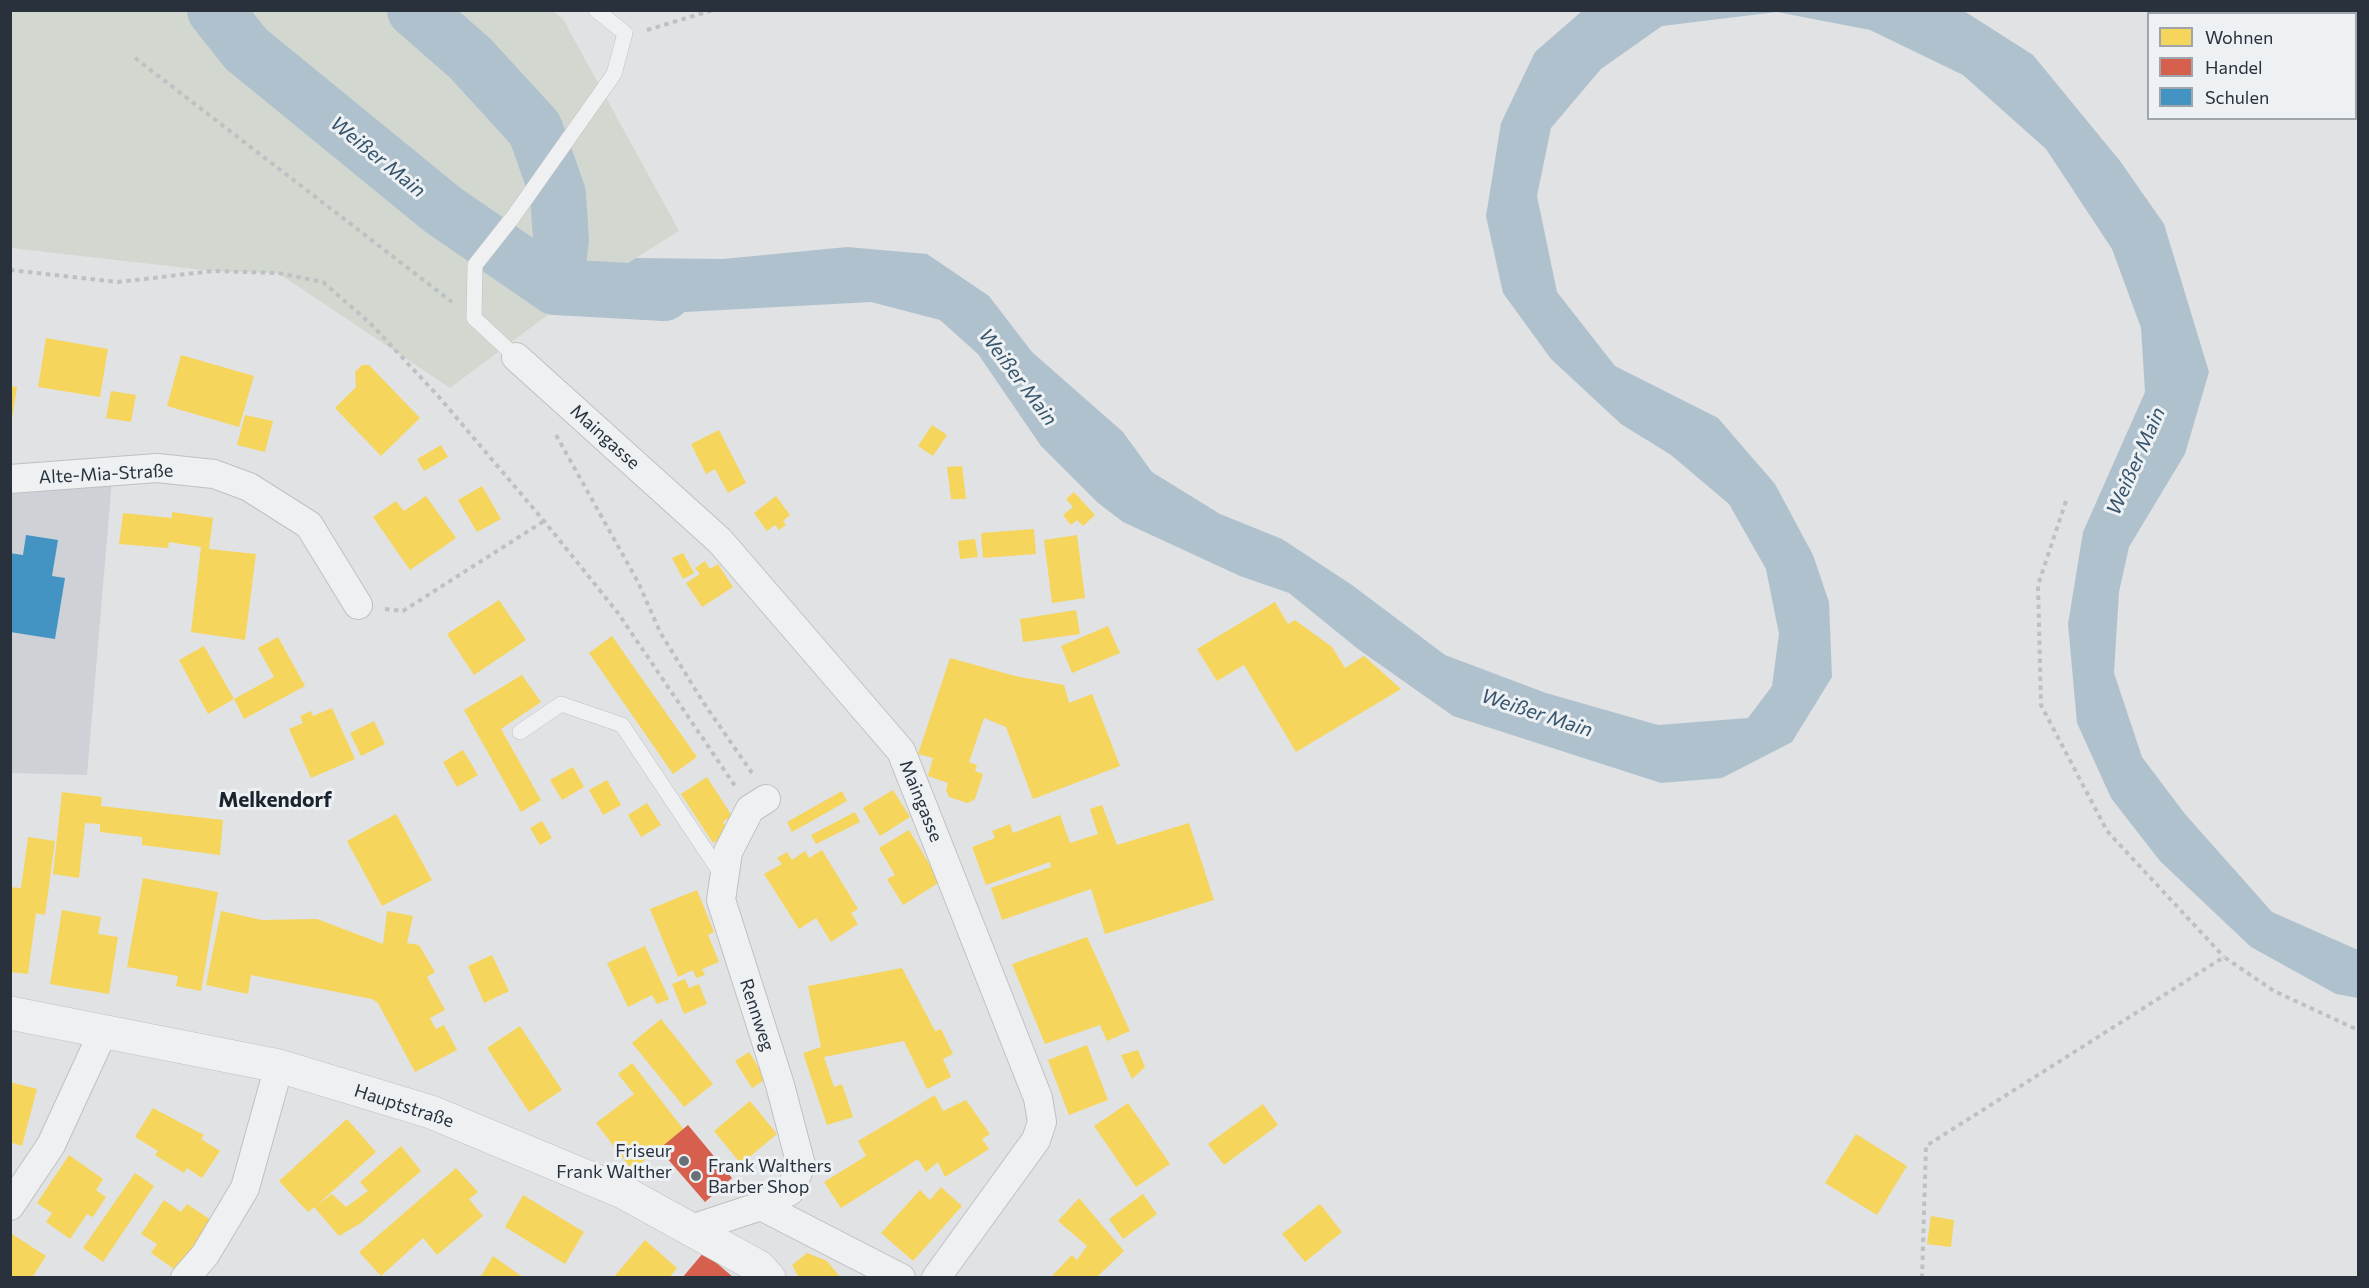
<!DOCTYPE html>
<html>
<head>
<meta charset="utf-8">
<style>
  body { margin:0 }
  #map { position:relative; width:2369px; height:1288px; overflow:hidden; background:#e0e2e4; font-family:Commissioner,sans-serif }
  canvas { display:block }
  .frame { position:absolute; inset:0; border:12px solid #29323c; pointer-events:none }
  .legend { position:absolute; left:2147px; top:12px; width:210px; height:108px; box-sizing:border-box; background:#edf1f4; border:2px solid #9fa5aa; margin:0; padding:8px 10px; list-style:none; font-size:18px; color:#29323c }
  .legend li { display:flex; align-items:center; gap:12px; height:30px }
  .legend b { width:30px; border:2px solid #9fa5aa }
</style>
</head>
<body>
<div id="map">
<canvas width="2369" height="1288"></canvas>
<div class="frame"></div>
<ul class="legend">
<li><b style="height:16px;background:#f6d55c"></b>Wohnen</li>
<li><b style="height:16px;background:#d6604d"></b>Handel</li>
<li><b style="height:16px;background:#4393c3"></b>Schulen</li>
</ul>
</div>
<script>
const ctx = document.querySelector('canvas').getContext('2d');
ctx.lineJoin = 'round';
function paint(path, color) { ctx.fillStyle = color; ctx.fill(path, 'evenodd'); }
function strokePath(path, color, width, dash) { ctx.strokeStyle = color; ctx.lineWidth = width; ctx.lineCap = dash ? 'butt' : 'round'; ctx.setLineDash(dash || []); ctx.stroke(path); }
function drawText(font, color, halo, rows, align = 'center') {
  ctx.font = font + ' Commissioner,sans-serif'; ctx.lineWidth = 6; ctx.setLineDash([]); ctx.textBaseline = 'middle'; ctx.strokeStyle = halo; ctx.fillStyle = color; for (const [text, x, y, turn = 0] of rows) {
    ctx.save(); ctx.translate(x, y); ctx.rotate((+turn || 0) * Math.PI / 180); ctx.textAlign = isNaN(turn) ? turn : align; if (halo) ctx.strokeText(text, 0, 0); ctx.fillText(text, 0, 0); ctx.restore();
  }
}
paint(new Path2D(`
  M112,480L87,775L11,773V491H38Z`), '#ced2d7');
paint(new Path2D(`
  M11,10L553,11L563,19L679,231L561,305L450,388L278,273L213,271L11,248Z`), '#d2d8d0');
paint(new Path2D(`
  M1582,11H1964L2033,55L2120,161L2164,224L2209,372L2185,454L2129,547L2119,592L2114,673L2142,757L2185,814L2272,912L2358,950V998L2336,994L2251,947L2160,861L2111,798L2077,723L2068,624L2083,532L2145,392L2141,328L2112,249L2046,149L1963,75L1870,30L1777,12L1662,26L1601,69L1551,128L1537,196L1557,292L1615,366L1718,418L1775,484L1813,555L1829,602L1832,677L1792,742L1722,778L1661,783L1453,716L1358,649L1289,593L1240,576L1123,522L1097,502L1041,446L978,354L940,320L871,302L611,316L561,305L636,258L723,259L847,247L927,254L989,296L1032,352L1123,432L1152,472L1220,514L1282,539L1352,585L1445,655L1546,693L1658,725L1748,718L1772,686L1779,634L1766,569L1729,504L1671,455L1621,424L1551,359L1503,293L1486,216L1501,123L1535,52Z`), '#b0c1ce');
paint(new Path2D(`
  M46,338L108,349L100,397L38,387Z
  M181,355L254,376L239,427L167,406Z
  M362,365H369L420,418L381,456L335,408L356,387L355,372Z
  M10,386L17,387L12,419H10Z
  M111,391L136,395L131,422L106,418Z
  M245,415L273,421L265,452L237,445Z
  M932,425L947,435L933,456L918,446Z
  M719,430L746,483L728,493L715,469L706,474L691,444Z
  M441,445L448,457L424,471L417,459Z
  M962,466L966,499H951L947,467Z
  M482,486L501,519L477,532L458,500Z
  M1074,492L1095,515L1083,526L1077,520L1071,525L1063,515L1073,507L1066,499Z
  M426,496L456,538L410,570L373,517L396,501L404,511Z
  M776,496L790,515L783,521L786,525L779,530L775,525L767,531L754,513Z
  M172,512L213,518L209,549L256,554L245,640L191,632L201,547L169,542L168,548L119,544L123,513L172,518Z
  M1034,529L1036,554L983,558L981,533Z
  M1077,535L1085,598L1052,603L1044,540Z
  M975,539L978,557L960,559L958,541Z
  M683,553L694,573L683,579L672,558Z
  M705,561L710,569L718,564L733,587L702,607L686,583L700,574L695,568Z
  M499,600L526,640L474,675L447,634Z
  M1275,602L1288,624L1295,620L1332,647L1345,668L1364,656L1401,689L1296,752L1244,665L1217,681L1197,649Z
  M1076,610L1080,634L1023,642L1020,619Z
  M1108,626L1120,653L1072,673L1061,646Z
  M612,636L697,757L673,774L589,653Z
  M278,637L305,686L244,719L234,699L274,677L258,648Z
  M204,646L234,699L208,714L179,660Z
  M950,658L1015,676L1064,685L1069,703L1092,694L1120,766L1033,799L1006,727L984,718L969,762L977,765L975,771L983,774L975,799L968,803L949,797L946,790L948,783L928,776L933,758L918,754Z
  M522,675L541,702L501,729L541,800L521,812L464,710Z
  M332,708L355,759L311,778L289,729L303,723L300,716L311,711L313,716Z
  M374,721L385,744L361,756L350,733Z
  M463,750L478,775L457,787L443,762Z
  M573,767L584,787L562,800L550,780Z
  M707,777L732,816L723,822L730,833L713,843L681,794Z
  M607,780L621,805L603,815L589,790Z
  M893,790L910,817L880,836L863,808Z
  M842,791L847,801L792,832L787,822Z
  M62,792L102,797L101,806L223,820L220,855L142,845V837L100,832V824L85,823L79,878L53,874Z
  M647,803L661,825L641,837L628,815Z
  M1102,805L1117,845L1189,823L1214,900L1105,934L1091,889L1002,920L991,888L1051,867L1050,862L986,885L972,847L995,838L992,831L1010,824L1013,833L1060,815L1070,843L1098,834L1090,809Z
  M855,812L860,822L816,844L811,835Z
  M396,814L432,880L382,906L347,841Z
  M542,821L552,838L540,845L530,828Z
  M909,830L940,882L903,905L887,879L895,875L879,848Z
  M28,837L55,841L45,915L36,913L28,974L10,972V887L21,888Z
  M822,850L858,909L851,913L858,924L831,942L816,918L799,929L764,874L782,864L777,858L787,852L792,860L805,851L809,858Z
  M143,878L218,892L201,991L176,986L178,976L127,967Z
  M697,890L714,932L708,935L719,962L702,969L705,975L696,978L693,970L678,977L650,909Z
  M62,910L101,917L98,934L118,937L109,994L50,984Z
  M221,911L262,920L317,919L383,944L387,911L413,916L407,943L419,945L435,972L427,977L445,1010L430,1018L436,1029L444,1025L457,1050L415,1072L378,1003L372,999L251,975L248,994L206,985Z
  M1087,937L1130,1031L1107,1041L1100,1025L1045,1044L1012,964Z
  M645,946L669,999L657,1004L652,995L628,1007L607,963Z
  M492,955L509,991L484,1003L468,966Z
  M902,968L935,1031L941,1029L953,1054L943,1059L951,1077L927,1089L904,1041L824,1057L834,1087L842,1084L853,1117L827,1125L803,1053L821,1047L808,986Z
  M685,979L689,988L699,984L707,1004L684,1014L672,984Z
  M661,1019L713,1084L684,1107L632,1043Z
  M520,1026L562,1090L529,1112L487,1048Z
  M1087,1045L1108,1100L1069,1115L1048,1060Z
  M1138,1050L1145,1067L1132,1079L1121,1055Z
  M749,1052L766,1079L752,1088L735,1061Z
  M632,1063L684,1130L632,1170L596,1123L634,1094L618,1074Z
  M10,1082L37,1089L22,1146L10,1142Z
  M935,1095L943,1111L966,1100L990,1134L982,1139L989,1149L945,1177L938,1162L926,1172L918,1159L841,1208L824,1182L866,1156L858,1141Z
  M750,1101L777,1134L741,1164L714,1131Z
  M1128,1103L1170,1164L1136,1187L1094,1126Z
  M1263,1104L1278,1125L1224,1165L1208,1144Z
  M153,1108L204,1135L201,1139L220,1151L202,1178L187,1168L184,1173L155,1155L158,1151L135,1137Z
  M347,1119L376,1152L316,1206L332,1194L346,1207L368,1191L360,1182L401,1146L421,1171L361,1223L339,1236L314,1207L308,1212L279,1181Z
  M1856,1134L1907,1166L1877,1215L1825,1183Z
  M69,1155L103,1179L96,1190L106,1197L93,1217L87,1214L70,1239L46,1222L52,1213L37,1203Z
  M456,1168L478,1192L469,1199L483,1216L437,1255L423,1238L381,1276L359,1252Z
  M135,1173L154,1186L103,1262L83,1248Z
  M941,1187L962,1206L913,1261L881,1233L920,1190L930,1200Z
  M1143,1194L1157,1214L1123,1239L1109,1219Z
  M523,1195L584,1232L565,1264L505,1227Z
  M1079,1198L1124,1251L1096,1278H1050L1072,1255L1077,1260L1087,1246L1058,1221Z
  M164,1200L181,1212L187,1204L211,1220L177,1271L151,1253L157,1244L141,1234Z
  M1320,1204L1342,1232L1305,1262L1282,1234Z
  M1931,1216L1954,1220L1951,1247L1927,1244Z
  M12,1234L46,1256L32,1278H10Z
  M645,1240L677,1268L669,1278H613Z
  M807,1253L827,1261L841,1278H799L792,1265Z
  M493,1256L524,1278H480Z`), '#f6d55c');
paint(new Path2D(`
  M688,1125L732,1178L705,1202L659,1149Z
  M704,1252L734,1278H682Z`), '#d6604d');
paint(new Path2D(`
  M26,535L58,540L52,576L65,578L55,639L10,632V553L23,555Z`), '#4393c3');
strokePath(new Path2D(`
  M215,10L246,49L443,210L555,287L664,293
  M415,10L470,58L535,129L558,194L561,240L555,287`), '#b0c1ce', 56);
const service = new Path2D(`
  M516,357L474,318L475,265L513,217L614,74L625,33L596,10
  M520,732L561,704L622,725L722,875`);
const minor = new Path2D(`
  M516,357L720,541L901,751L1038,1098L1042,1122L1036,1140L936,1278
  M10,479L157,468L214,474L249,487L309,525L358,605
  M10,1206L51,1145L104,1030
  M761,1206L901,1278
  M691,1229L761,1206L790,1191L801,1165L780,1085L721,900L728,852L750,809L766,799
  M185,1278L205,1255L245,1188L279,1066`);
const tertiary = new Path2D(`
  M10,1013L279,1066L431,1112L623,1192L759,1267L769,1278`);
strokePath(service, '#bec0c2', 16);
strokePath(minor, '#bec0c2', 30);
strokePath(tertiary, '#bec0c2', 34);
strokePath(new Path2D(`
  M647,30L713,10
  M135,58L452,302
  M10,270L118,282L213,271L278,273L323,282L371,324L439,397L544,521L618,613L735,786
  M556,435L638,582L660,632L703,702L752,773
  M2066,501L2038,585L2041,705L2107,831L2224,957
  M385,609L403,611L544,521
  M1922,1278L1926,1146L2224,957L2274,991L2358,1030`), '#bec1c3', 4, [4.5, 4.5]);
strokePath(service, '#eff0f1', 15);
strokePath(minor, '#eff0f1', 28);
strokePath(tertiary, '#eff0f1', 33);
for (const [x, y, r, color] of [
  [684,1161,6,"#697077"],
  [696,1176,6,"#697077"]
]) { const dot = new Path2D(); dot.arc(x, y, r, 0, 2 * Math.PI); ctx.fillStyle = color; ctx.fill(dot); strokePath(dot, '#edf1f4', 2); }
drawText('18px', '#29323c', '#edf1f4', [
  ["Maingasse",605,437,42],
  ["Alte-Mia-Straße",106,474,-3],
  ["Maingasse",921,801,68],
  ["Rennweg",757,1015,72],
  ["Hauptstraße",404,1106,18]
]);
drawText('18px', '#29323c', '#edf1f4', [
  ["Friseur",672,1151],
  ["Frank Walther",672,1172],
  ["Frank Walthers",708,1166,"left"],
  ["Barber Shop",708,1187,"left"]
], 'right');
drawText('italic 20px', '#36546c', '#edf1f4', [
  ["Weißer Main",378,157,39],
  ["Weißer Main",1018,377,53],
  ["Weißer Main",2136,461,-66],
  ["Weißer Main",1537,713,18]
]);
drawText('bold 21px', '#1b232d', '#edf1f4', [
  ["Melkendorf",275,800]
]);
</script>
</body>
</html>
